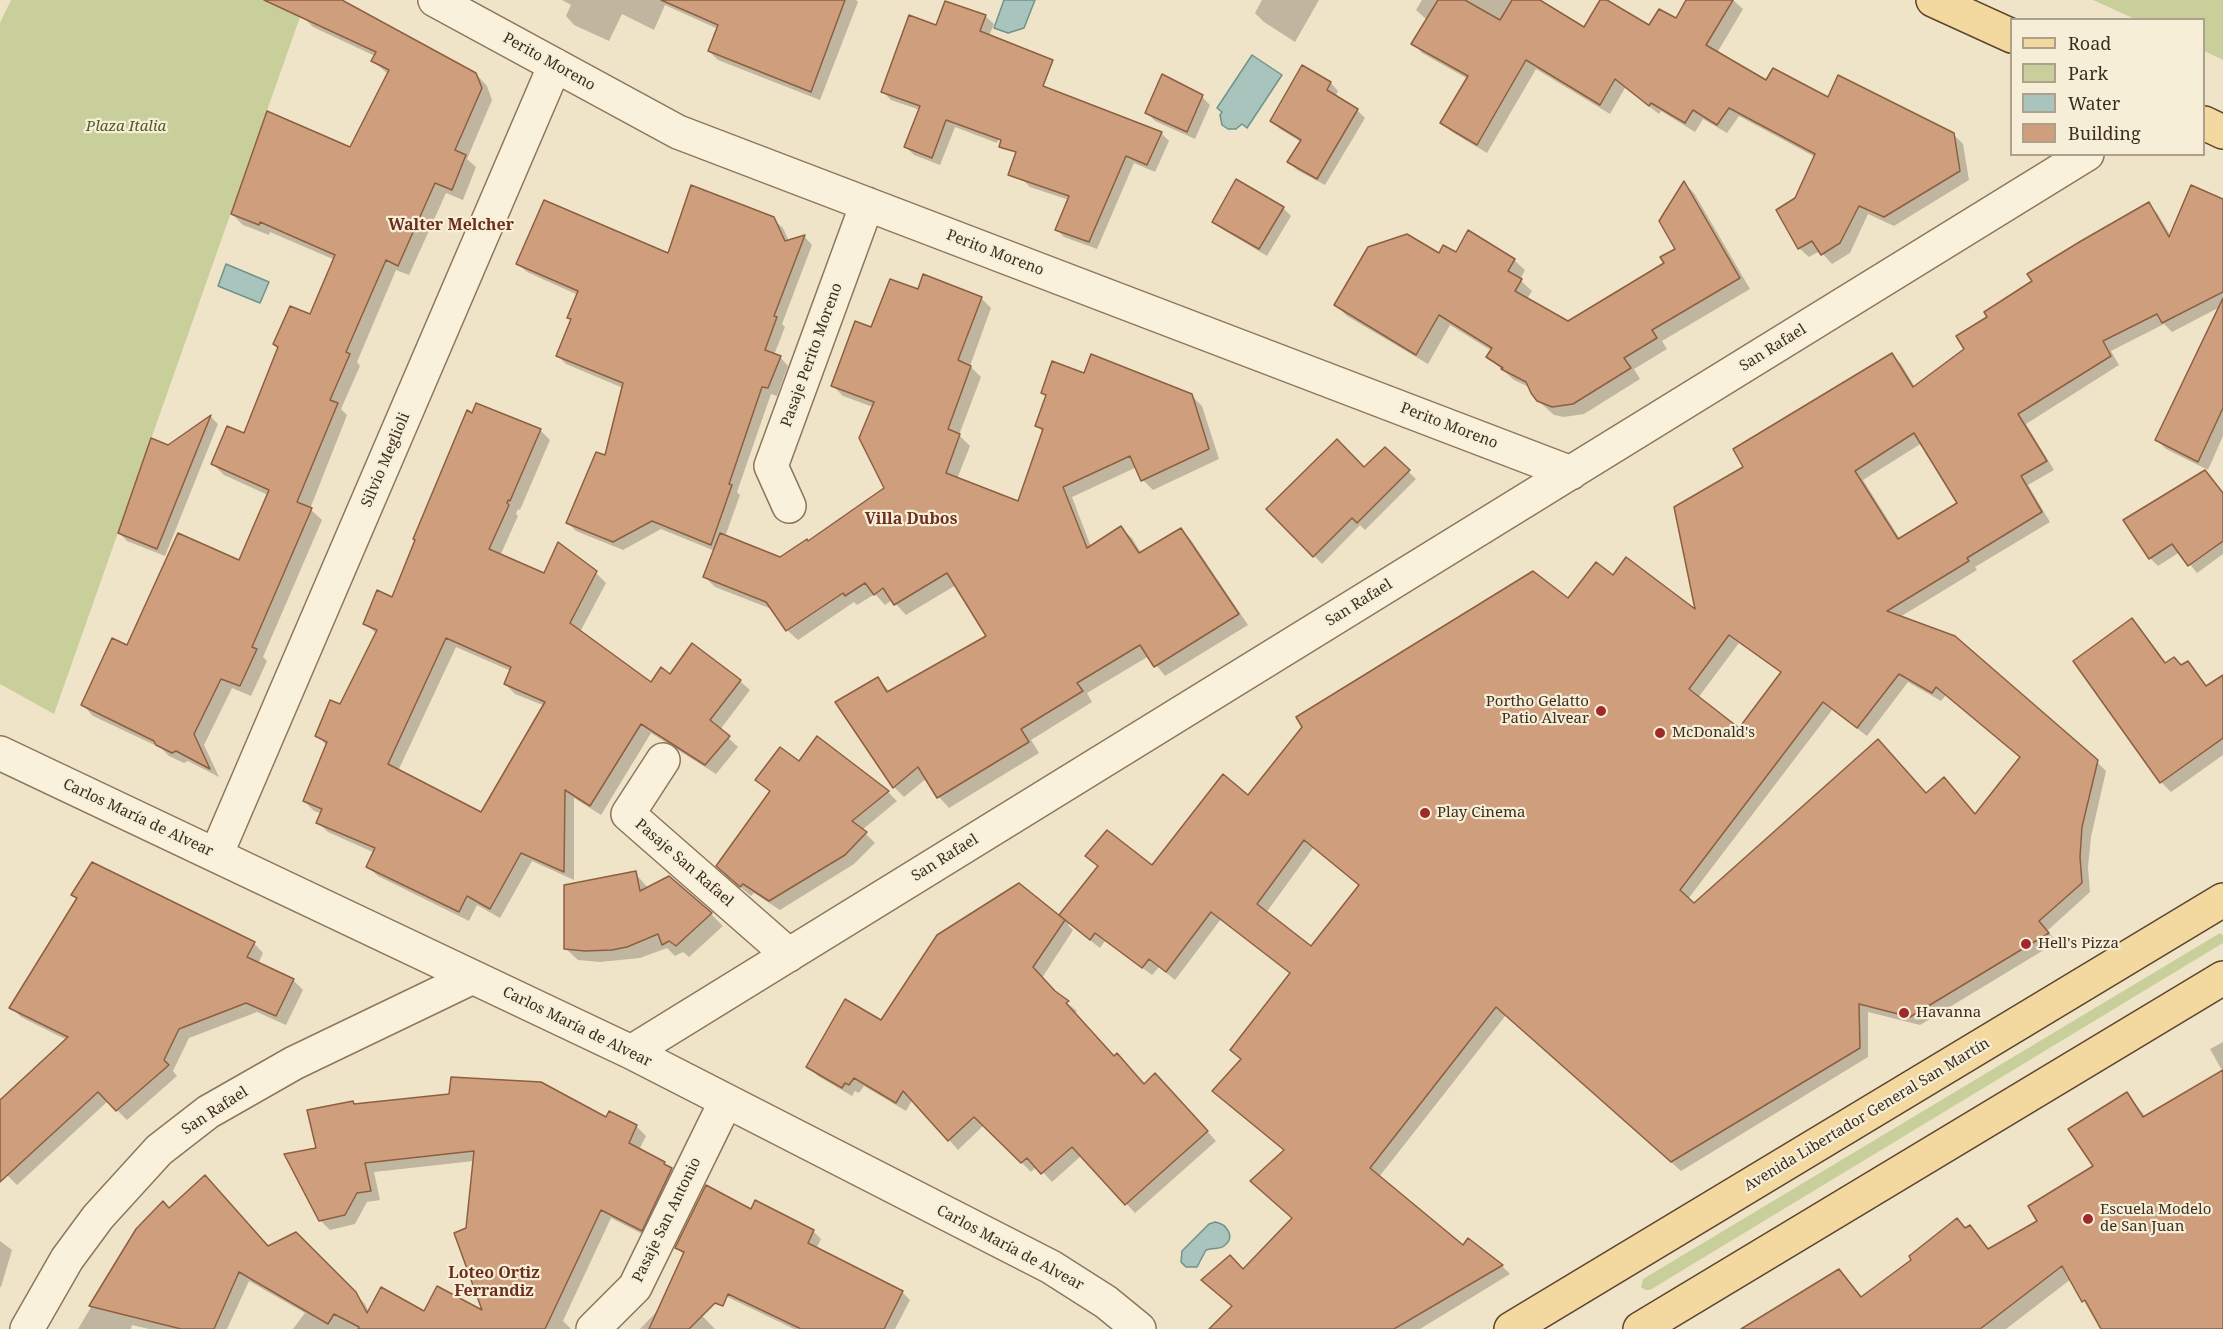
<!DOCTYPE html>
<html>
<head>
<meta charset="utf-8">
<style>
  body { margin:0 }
  #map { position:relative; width:2223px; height:1329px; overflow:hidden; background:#f0e4c8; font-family:"Noto Serif",serif }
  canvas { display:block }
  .legend { position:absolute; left:2010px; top:18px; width:195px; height:138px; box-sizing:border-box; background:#f7eed8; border:2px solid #ada18e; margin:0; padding:8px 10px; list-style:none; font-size:18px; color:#3d2e20 }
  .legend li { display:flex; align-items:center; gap:12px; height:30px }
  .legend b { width:30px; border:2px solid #ada18e }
</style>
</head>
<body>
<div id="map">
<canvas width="2223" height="1329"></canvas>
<ul class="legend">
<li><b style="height:8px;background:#f3d9a0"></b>Road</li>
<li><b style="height:16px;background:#c9cf9b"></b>Park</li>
<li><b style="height:16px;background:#a9c4bc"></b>Water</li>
<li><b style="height:16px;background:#cf9f7d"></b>Building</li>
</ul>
</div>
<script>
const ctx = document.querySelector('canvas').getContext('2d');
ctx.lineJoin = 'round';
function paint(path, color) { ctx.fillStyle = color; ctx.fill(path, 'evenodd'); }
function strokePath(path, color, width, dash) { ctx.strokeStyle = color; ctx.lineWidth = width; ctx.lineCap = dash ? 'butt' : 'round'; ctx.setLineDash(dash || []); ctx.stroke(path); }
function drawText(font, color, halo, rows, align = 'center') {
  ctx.font = font + ' "Noto Serif",serif'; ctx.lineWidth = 4.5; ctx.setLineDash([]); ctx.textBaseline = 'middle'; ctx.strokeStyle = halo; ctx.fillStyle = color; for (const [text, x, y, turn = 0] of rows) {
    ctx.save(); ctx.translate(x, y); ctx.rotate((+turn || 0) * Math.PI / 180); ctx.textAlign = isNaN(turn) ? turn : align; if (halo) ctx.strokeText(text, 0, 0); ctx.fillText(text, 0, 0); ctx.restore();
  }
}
paint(new Path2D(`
  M11,0H306L54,714L0,684V23Z
  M2093,0H2223V60L2204,51V20L2135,19Z
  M2220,933L2223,935V943L1650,1290H1645L1641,1287L1643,1279Z`), '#c9cf9b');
const water = new Path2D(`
  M1004,0H1035L1024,28L1008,33L994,28Z
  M1252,55L1282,75L1247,128L1242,124L1236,129H1228L1222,125L1220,115L1222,112L1217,108Z
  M226,264L269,282L260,303L218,286Z
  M1215,1222C1227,1224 1236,1237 1224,1246C1219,1250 1213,1247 1206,1250L1197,1267H1186L1181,1262L1182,1251L1209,1224Z`);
paint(water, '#a9c4bc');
strokePath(water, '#6f938a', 1.5);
paint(new Path2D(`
  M307,0H340L476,74L487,86L492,100L467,159L476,167L463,200L446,193L409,275L396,270L357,362L360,366L341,409L347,415L310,509L322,520L263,657L267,661L251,696L232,688L204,745L219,777L188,761L184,763L169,756L161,748L93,716L83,705L128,647L240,562L268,495L224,475L213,464L245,435L279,348L275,344L310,316L335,260L270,232L269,235L243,225L232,214L350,149L388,74L373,61L375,56L313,27L302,16Z
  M562,0H856L858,2L820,100L718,60L709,51L718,29L665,5L654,30L622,14L609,41L574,25L566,16L571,5Z
  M1262,0H1319L1295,42L1264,22L1255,13Z
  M1422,0H1537L1584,29L1602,0L1649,27L1677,20L1688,0H1733L1743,9L1717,53L1767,82L1953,134L1963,144L1969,180L1894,226L1868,214L1850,253L1832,264L1820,251L1809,257L1799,248L1796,199L1815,157L1739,116L1727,133L1703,119L1695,132L1661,111L1659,114L1625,88L1610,114L1536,69L1487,153L1452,132L1442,123L1468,79L1422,53L1413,43L1427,20L1416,10Z
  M985,16L994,24L989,36L1028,57L997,143L955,127L940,165L914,155L906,147L920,110L891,100L882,91L937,27Z
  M1163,76L1202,97L1210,105L1195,139L1155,121L1147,113Z
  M1331,83L1338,91L1335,97L1357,110L1365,118L1325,185L1297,170L1289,162L1301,142L1280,129L1272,121Z
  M1161,133L1169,141L1155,172L1134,163L1097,249L1064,237L1056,229L1069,200L1030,187L1022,179Z
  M1684,183L1694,193L1750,289L1662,341L1667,349L1634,369L1640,379L1584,414L1564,417L1554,415L1534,397L1531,388L1514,380L1488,357L1492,351L1450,325L1428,364L1347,316L1336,305L1440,255L1456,254L1514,260L1525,270L1520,280L1532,291L1527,299L1568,323L1666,264L1677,250Z
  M2223,201V436L2208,470L2166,449L2157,440L2220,307L2172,332L2164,324L2111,351L2119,365L2026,424L2054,470L2028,485L2050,522L1975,567L1977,570L1900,617L2097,762L2106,771L2091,837L2088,867L2090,892L2047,931L2057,942L1920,1025L1868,1012V1057L1681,1171L1506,1015L1379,1177L1463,1247L1502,1266L1510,1274L1420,1329H1221L1233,1307L1244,1271L1294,1218L1285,1151L1242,1060L1291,974L1221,919L1175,980L1159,967L1152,975L1105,941L1100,948L1069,924L1068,925L1073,930L1042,978L1056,994L1077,1011L1074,1014L1114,1058L1144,1086L1165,1084L1216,1141L1135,1213L1082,1155L1052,1182L1037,1166L1031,1172L984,1125L958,1150L913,1099L906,1111L864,1086L859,1093L855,1091L852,1096L818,1076L808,1066L1059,917L1099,867L1096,865L1152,867L1249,797L1569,600L1614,577L1697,613L1745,467L1892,355L1901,364L1915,387L1966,350L1989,318L2148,204L2157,213L2171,236ZM1922,443L1959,503L1900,539L1863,480ZM1739,643L1781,673L1739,730L1698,698ZM1908,682L1941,701L1946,695L2021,758L1976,815L1926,794L1694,905L1688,899L1832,710L1867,736ZM1313,848L1360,886L1311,949L1266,913Z
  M1283,208L1291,216L1267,256L1222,229L1214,221Z
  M773,219L783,228L789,241L804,236L812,245L782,324L785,327L774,355L780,357L788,366L777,396L771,394L737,492L740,495L725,537L781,559L808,543L886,489L873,407L843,396L833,386L872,329L918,291L981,298L991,308L970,366L981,377L959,435L970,446L957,479L1019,503L1043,432L1037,426L1047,397L1043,392L1085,375L1191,395L1202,406L1219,459L1153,490L1143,480L1137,467L1072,497L1091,547L1121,528L1132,538L1141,553L1181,529L1191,540L1248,625L1165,676L1149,656L1087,693L1092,702L1031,740L1039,753L949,808L939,797L927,778L904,797L894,787L878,679L890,692L988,636L956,585L906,615L892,600L885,605L875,594L857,605L854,602L798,640L787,630L774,610L715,587L704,576L715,551L661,529L623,550L576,531L568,523L606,458L623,388L566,364L557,355L572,321L569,317L578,295L527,272L518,264L669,255Z
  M211,417L218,424L165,556L127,541L119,533L168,447Z
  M540,430L550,440L520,510L518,509L516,514L518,516L500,556L545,575L558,544L596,573L606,583L580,632L651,684L670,676L740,681L750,690L720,730L738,747L716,774L651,733L601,815L574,798V880L532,861L500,918L477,905L469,921L378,876L368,867L375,853L328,832L318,823L322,814L314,811L304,801L327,746L317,735L341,706L377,634L364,623L393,598ZM456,647L511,671L505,684L515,694L545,706L481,814L398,771Z
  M1385,449L1416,479L1365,530L1360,525L1322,564L1268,509L1364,469Z
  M2205,471L2223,494V554L2197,573L2180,552L2158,566L2150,558Z
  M2132,620L2141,629L2167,664L2182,666L2187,663L2207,687L2223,677V755L2171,792L2161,782Z
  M817,738L888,792L897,801L862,830L875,843L854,864L780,910L754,893L751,896L727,876L770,792L757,780L799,764Z
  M635,873L648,888L711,914L723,926L689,957L683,952L675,956L667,948L640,958L600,962L578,960L565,948Z
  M73,895L254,943L263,953L258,964L293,980L303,990L286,1025L257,1012L189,1038L173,1071L177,1076L127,1120L108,1101L17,1185L0,1168V1102L67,1040L21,1017L11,1007L78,899Z
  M2223,1042V1072L2210,1049Z
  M2223,1072V1329H2100L2071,1279L2006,1329H1744L1839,1271L1863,1298L1914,1260L1957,1220L1966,1229L1970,1227L1990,1250L2039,1222L2095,1166L2127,1094L2146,1117Z
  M356,1106L607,1119L636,1126L646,1136L639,1150L664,1163L681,1179L652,1239L611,1218L563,1321L571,1329H293L305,1313L249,1281L227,1329H149L132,1325L131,1329H78L137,1230L169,1210L268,1247L296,1234L365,1304L369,1312L485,1314L468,1229L474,1161L374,1172L380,1200L367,1202L355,1224L330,1230L320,1220L317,1149Z
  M751,1211L813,1231L821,1239L816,1249L902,1292L910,1300L895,1329H794L686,1277L684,1255L677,1247Z
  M0,1241L12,1250L1,1287H0Z
  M671,1284L715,1329H640L661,1307Z`), '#0003');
const building = new Path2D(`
  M264,0H342L476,73L482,88L455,150L466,155L452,190L435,183L398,266L386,260L346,352L350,354L330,400L338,403L297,502L312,508L252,647L257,649L240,686L221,679L194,734L210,769L176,751L172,753L156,745L154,741L81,705L112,638L127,645L178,533L239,560L269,490L211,464L227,426L244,433L278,347L273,344L290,306L310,314L335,255L260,222L259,225L231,214L267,111L350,147L389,70L371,61L376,52Z
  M661,0H845L811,92L708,51L718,25Z
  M1438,0H1465L1500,20L1512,0H1540L1584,27L1600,0H1607L1649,25L1659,9L1676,18L1686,0H1733L1706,45L1766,80L1773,68L1828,97L1838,75L1954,133L1960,171L1884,217L1859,206L1840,243L1821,255L1812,241L1798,249L1776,210L1795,198L1815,154L1729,108L1717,125L1693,110L1685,123L1651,103L1649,106L1615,79L1600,105L1526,60L1477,145L1440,123L1468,76L1411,44Z
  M945,1L986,15L980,31L1053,60L1043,86L1162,132L1147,165L1126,156L1089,242L1055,230L1069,196L1008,175L1016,152L999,147L1001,140L946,120L932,158L904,147L920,106L881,92L909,15L936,25Z
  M1302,65L1331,82L1327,90L1358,109L1317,179L1287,162L1301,140L1270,121Z
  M1162,74L1203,95L1187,132L1145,113Z
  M1236,179L1284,207L1259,249L1212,222Z
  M1684,181L1740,278L1652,330L1657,338L1624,358L1631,368L1573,404L1552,407L1537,401L1531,393L1526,382L1501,369L1503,368L1486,357L1492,348L1439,315L1416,355L1334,305L1368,247L1407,234L1439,253L1443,245L1456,252L1468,230L1515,259L1508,271L1522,279L1515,291L1568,321L1664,263L1660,257L1675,249L1659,221Z
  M691,185L774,217L785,241L805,235L774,316L777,317L765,350L781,356L768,388L762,387L729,484L732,485L711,545L652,521L613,542L566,523L596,452L605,455L623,383L556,356L571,319L567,318L578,291L516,264L544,200L668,253Z
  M2191,185L2223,199V292L2162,323L2157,314L2103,341L2111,356L2018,414L2047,461L2021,476L2042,512L1967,558L1969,561L1887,611L1955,636L2098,760L2082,827L2080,857L2082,883L2039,921L2049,933L1910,1017L1859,1004L1860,1048L1671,1162L1496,1007L1370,1168L1463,1245L1468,1238L1503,1265L1394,1329H1209L1232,1306L1201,1280L1230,1255L1243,1269L1292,1218L1250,1181L1284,1150L1212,1091L1241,1059L1230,1050L1290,973L1211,912L1166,972L1149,959L1142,968L1095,933L1090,940L1059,915L1098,866L1085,856L1107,830L1152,865L1223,774L1248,795L1302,727L1296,717L1533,571L1568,598L1596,562L1613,575L1626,557L1695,609L1674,507L1743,467L1733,449L1892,353L1913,387L1964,349L1956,336L1987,317L1984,312L2032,281L2027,274L2081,241L2149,202L2169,237ZM1914,433L1957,503L1898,539L1855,471ZM1729,635L1781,672L1739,728L1689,689ZM1899,674L1932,693L1936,687L2020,757L1975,814L1944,777L1926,793L1878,739L1694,903L1680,890L1823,702L1857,728ZM1304,840L1359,885L1311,946L1257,904Z
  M923,274L982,297L958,360L971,366L948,429L960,434L946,473L1018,501L1043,429L1035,426L1046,395L1041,393L1052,361L1084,373L1091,354L1192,394L1209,449L1141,481L1130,456L1063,487L1087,548L1121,526L1139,553L1181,528L1239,614L1154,667L1140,645L1077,683L1083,691L1021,729L1029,742L937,798L918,767L893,788L835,702L878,677L887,692L986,636L947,573L894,605L883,588L874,595L865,583L845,596L843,593L786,631L766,602L703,577L720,533L780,557L807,539L808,541L884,488L859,438L874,402L831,386L855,321L871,327L890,279L918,289Z
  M2223,298V408L2198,462L2155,440Z
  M476,403L541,429L510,501L508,500L507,503L509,505L489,549L544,573L558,542L597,571L570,623L651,682L661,667L670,674L692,643L741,680L710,720L730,736L705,765L641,724L590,806L565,790L564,872L521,853L490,909L467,896L459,912L366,867L375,848L316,823L322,809L303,801L327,742L315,736L330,700L340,704L377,630L363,624L377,590L392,597L415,540L413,539L467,410L472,413ZM446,638L511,667L504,684L545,702L481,812L388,764Z
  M211,415L157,549L118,533L151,438L168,445Z
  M1337,439L1364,467L1385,447L1410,470L1357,523L1352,518L1313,557L1266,509Z
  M2205,470L2223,493V541L2188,566L2172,544L2149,559L2123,520Z
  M2132,618L2165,663L2174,657L2181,665L2188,661L2206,686L2223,675V738L2160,783L2073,661Z
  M817,736L889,791L852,821L867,832L845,855L769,901L743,884L740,887L716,866L770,791L755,780L780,747L799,761Z
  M92,862L255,942L247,957L294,979L276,1016L246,1003L179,1029L164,1060L169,1065L116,1111L98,1092L0,1182V1100L68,1037L9,1008L77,898L71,895Z
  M636,871L640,891L669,876L712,913L676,946L669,941L662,945L658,934L627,947L612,950L585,951L564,949V885Z
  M1019,883L1065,920L1033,967L1055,991L1069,1001L1066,1003L1114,1056L1117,1053L1144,1084L1155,1073L1208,1131L1125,1205L1072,1147L1041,1174L1027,1158L1021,1163L974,1117L948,1141L903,1091L896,1103L854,1078L849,1085L845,1083L842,1088L806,1067L845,999L881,1020L937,935Z
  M2223,1070V1329H2101L2085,1300L2082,1302L2062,1266L1980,1329H1741L1839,1269L1861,1297L1911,1260L1909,1256L1957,1218L1965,1228L1970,1225L1988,1249L2037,1221L2028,1206L2093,1166L2068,1129L2127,1092L2143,1117Z
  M451,1077L541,1082L606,1117L609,1111L637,1125L629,1143L665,1162L664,1164L672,1168L642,1231L601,1210L545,1329H358L359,1327L334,1314L328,1324L239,1272L214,1329H181L89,1306L136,1229L163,1201L169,1208L205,1175L268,1246L296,1232L356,1292L367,1313L381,1287L424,1311L437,1286L482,1310L454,1233L466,1228L474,1151L365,1163L371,1191L357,1193L345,1215L319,1221L284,1154L316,1148L307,1110L353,1101L354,1104L449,1094Z
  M706,1185L751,1209L755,1200L814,1230L808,1243L903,1291L884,1329H801L728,1294L723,1306L715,1303L689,1329H649L684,1252L675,1248Z`);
paint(building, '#cf9f7d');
strokePath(building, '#8d5f41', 1.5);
const minor = new Path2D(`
  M435,0L678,132L1571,473
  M789,506L771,466L867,204
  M0,753L631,1052L1051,1267L1106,1302L1139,1329
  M663,760L628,814L789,955
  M216,855L555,65
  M631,1052L2087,154
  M27,1329L67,1259L98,1217L159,1150L208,1112L294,1063L473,977
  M593,1329L635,1287L726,1101`);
const major = new Path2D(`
  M1933,0L2012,36
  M2204,123L2223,132
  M1511,1329L2223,900
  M1640,1329L2223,978`);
strokePath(minor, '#8d765c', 36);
strokePath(major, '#5b4430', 36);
strokePath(minor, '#faf1dc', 33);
strokePath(major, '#f3d9a0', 33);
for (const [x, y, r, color] of [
  [1601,711,6,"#9e2a2b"],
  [1660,733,6,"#9e2a2b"],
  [1425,813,6,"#9e2a2b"],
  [2026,944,6,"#9e2a2b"],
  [1904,1013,6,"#9e2a2b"],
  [2088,1219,6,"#9e2a2b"]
]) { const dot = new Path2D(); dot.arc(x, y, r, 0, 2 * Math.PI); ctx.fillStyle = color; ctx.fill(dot); strokePath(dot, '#f7eed8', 2); }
drawText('15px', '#3d2e20', '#f7eed8', [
  ["Perito Moreno",549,62,29],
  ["Perito Moreno",995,253,21],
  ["San Rafael",1773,348,-32],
  ["Pasaje Perito Moreno",812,355,-70],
  ["Perito Moreno",1449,426,21],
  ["Silvio Meglioli",386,460,-67],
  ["San Rafael",1359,603,-32],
  ["Carlos María de Alvear",138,818,25],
  ["San Rafael",945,858,-32],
  ["Pasaje San Rafael",684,863,41],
  ["Carlos María de Alvear",577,1027,26],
  ["San Rafael",215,1111,-33],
  ["Avenida Libertador General San Martín",1867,1115,-31],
  ["Pasaje San Antonio",667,1220,-64],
  ["Carlos María de Alvear",1010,1248,28]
]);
drawText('italic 15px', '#4d5a26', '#f7eed8', [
  ["Plaza Italia",126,127]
]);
drawText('15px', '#3d2e20', '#f7eed8', [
  ["Portho Gelatto",1589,702,"right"],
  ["Patio Alvear",1589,719,"right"],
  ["McDonald's",1672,733],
  ["Play Cinema",1437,813],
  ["Hell's Pizza",2038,944],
  ["Havanna",1916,1013],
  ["Escuela Modelo",2100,1210],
  ["de San Juan",2100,1227]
], 'left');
drawText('bold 16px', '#6b2e1e', '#f7eed8', [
  ["Walter Melcher",451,225],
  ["Villa Dubos",911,519],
  ["Loteo Ortiz",494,1273],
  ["Ferrandiz",494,1291]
]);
</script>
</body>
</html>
